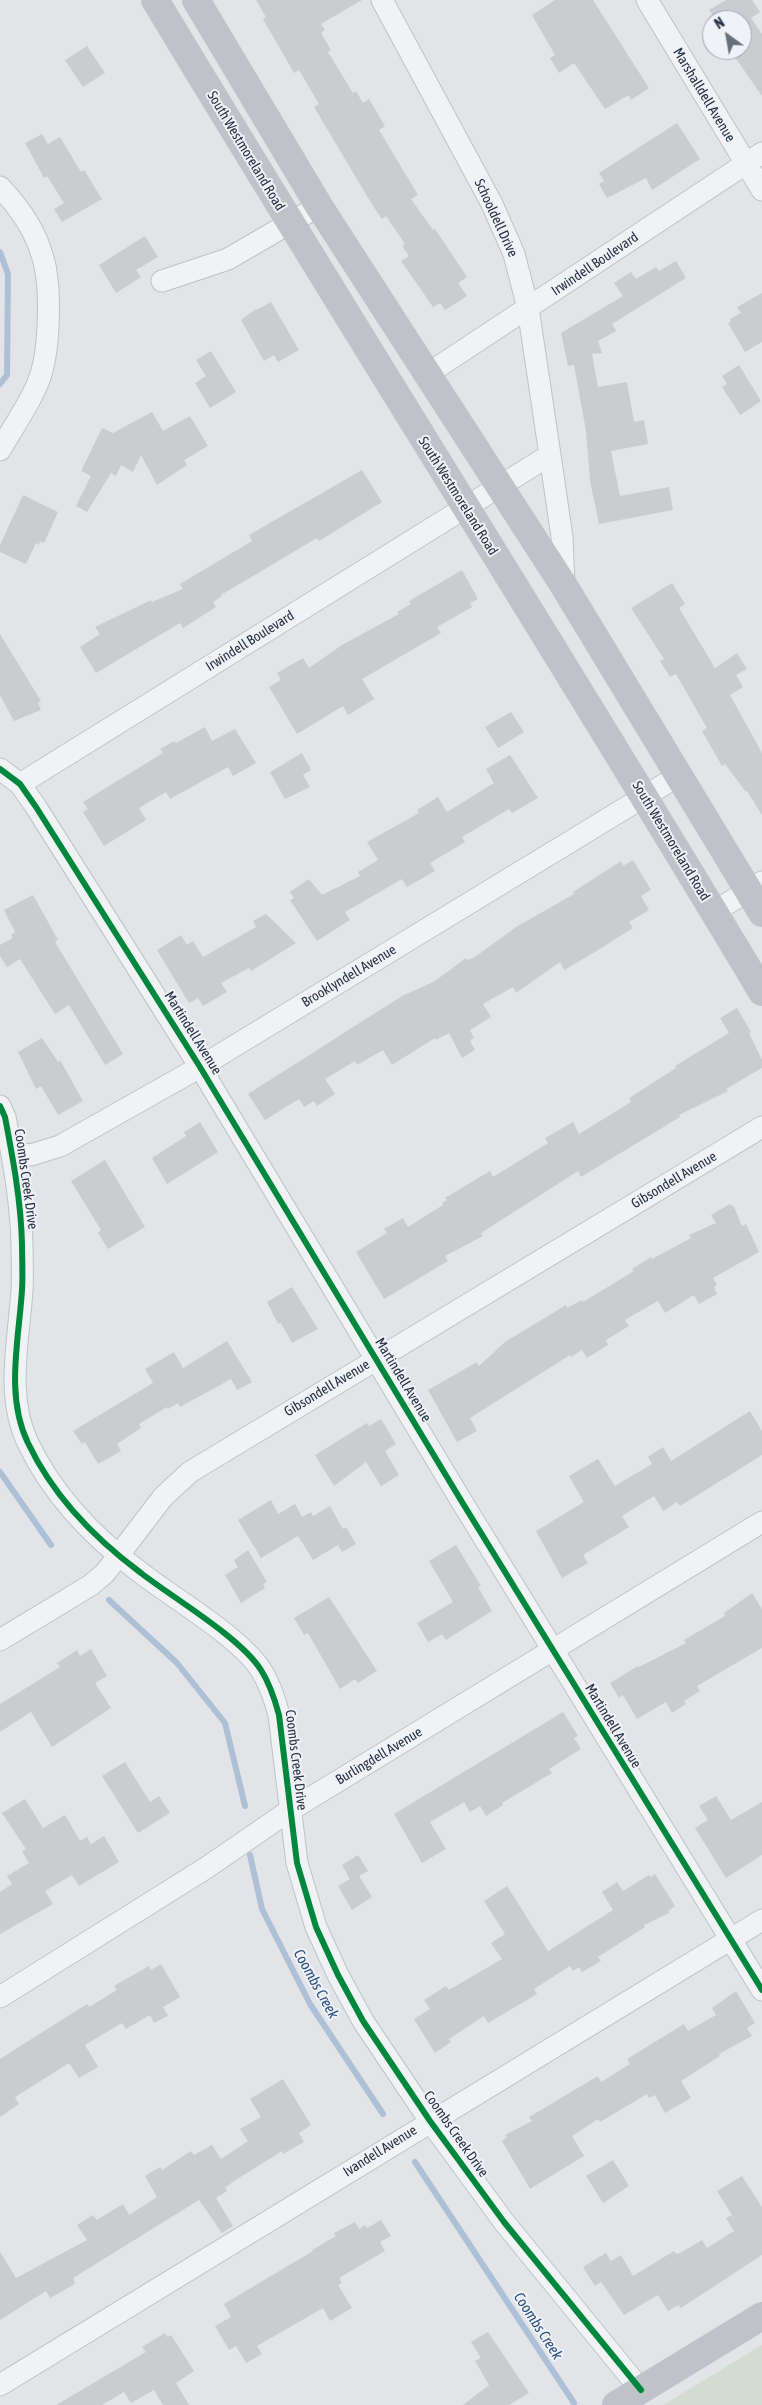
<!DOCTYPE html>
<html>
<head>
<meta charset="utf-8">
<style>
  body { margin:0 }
  #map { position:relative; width:762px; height:2405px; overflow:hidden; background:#e2e4e7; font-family:"Asap Condensed",sans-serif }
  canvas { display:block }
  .north { position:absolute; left:702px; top:10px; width:50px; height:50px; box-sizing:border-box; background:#eff2f7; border:1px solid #9fa5af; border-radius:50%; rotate:328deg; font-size:14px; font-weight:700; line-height:20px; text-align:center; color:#263143 }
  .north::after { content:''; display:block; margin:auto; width:18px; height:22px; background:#68707c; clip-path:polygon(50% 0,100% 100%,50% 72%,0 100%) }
</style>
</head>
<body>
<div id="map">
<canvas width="762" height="2405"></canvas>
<div class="north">N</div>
</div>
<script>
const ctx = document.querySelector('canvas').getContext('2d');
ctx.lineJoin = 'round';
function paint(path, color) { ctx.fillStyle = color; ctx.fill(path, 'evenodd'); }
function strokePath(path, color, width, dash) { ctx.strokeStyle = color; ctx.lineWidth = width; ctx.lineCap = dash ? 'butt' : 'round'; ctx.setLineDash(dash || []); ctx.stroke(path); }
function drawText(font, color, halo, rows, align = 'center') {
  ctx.font = font + ' "Asap Condensed",sans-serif'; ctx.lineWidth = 4; ctx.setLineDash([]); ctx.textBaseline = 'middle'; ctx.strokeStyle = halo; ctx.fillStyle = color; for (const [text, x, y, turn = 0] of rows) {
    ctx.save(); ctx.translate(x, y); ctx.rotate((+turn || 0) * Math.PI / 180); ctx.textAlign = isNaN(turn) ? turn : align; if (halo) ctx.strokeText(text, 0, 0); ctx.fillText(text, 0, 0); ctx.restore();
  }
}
paint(new Path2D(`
  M762,2345V2405H663Z`), '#d2dcd1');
strokePath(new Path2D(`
  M0,252L8,274L7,375L0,384
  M0,1472L51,1545
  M109,1600L177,1663L225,1723L245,1806
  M250,1855L262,1909L310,2004L383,2114
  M415,2162L574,2403`), '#adc0d6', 6);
paint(new Path2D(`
  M256,0H362L321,24L325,30L321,33L331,50L328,52L353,93L356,91L363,103L369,99L385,126L379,130L418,195L411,199L433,230L435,229L467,277L458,283L467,296L445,310L440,303L433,307L401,261L409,256L402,246L405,244L386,216L382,219L373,206L314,107L319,104L299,70L294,73L263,19L266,17Z
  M555,0H593L649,88L631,100L629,95L605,109L574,63L559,73L550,58L555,55L532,15Z
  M726,0H752L760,12L751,18L762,34V96L730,50H742V20H716L709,10Z
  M87,46L105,73L83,87L65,60Z
  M677,123L700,159L652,190L646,178L607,198L599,184L604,181L599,173Z
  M42,134L48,144L60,137L81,172L84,170L102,199L62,222L54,209L64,203L47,176L44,178L25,143Z
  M145,236L158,257L136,270L141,277L116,293L99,265Z
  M676,261L686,278L612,324L616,331L598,341L602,353L592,354L598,387L627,382L634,422L644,420L648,444L611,451L620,496L669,487L673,510L599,524L590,481L586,431L574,365L568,366L561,333L623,296L614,283L631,272L636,279L656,267L659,271Z
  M762,293V342L745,352L728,323L731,322L730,319L741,313L737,307Z
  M271,302L299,350L278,362L274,355L264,361L241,320L256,309L257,310Z
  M211,351L236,392L210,408L195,383L206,376L196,360Z
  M739,365L761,401L740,415L722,387L727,384L722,376Z
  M152,412L163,431L190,416L208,446L184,460L187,465L157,485L141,455L133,472L121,465L116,476L111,473L87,512L76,506L91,476L81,471L102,428L113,433Z
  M362,470L382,502L319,541L317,538L221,595L222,596L213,602L216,607L183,628L180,623L96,673L80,647L100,634L95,627L151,600L152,602L183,589L180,584L252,541L249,535Z
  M23,495L58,512L44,543L40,541L39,545L36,543L26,564L0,552V545Z
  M462,570L478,599L470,603L472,607L437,627L441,633L362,679L374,699L348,715L343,706L297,734L269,687L281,680L277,673L303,658L309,668L342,645L399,614L397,612L411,604L409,601Z
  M672,583L685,604L679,608L715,668L737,653L747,669L736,675L743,687L730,695L762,753V815L747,791L746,792L725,764L722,766L702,731L707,728L676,674L670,677L660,661L664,659L631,608Z
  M0,634L41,701L38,703L41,710L14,721L0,695Z
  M511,712L524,732L498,748L485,727Z
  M205,727L212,741L235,729L256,763L233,776L228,767L170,799L166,792L139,808L146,820L104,846L83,812L88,809L83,802L163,753L160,749L174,741L176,743Z
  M302,753L311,770L303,775L310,787L285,799L270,772Z
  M510,755L538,798L512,813L509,809L462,837L465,842L430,863L435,871L407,887L402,879L345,912L350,920L317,941L290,900L294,898L290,892L309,879L322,895L360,876L358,872L378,860L367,842L419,813L417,810L438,797L447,812L494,783L486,769Z
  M633,860L651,890L641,896L649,910L629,922L633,928L590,955L564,970L560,962L516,993L513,987L483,1004L491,1017L470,1030L474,1038L470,1041L475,1050L462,1058L449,1033L436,1040L435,1038L392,1065L383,1050L357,1065L355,1061L325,1079L335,1094L317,1106L314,1101L304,1107L299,1099L265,1120L248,1094L402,996L435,981L466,958L467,960L475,957L516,927L574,894L573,892L604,872L621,861L623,866Z
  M33,895L58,940L55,942L123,1054L105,1065L69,1005L55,1014L20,959L7,967L0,956V945L13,938L11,935L15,932L4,910Z
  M266,914L296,943L251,971L249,968L221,983L227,992L203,1006L198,998L189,1003L157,950L181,935L187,945L193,941L203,957L256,927L253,921Z
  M737,1008L751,1032L749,1033L762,1060V1068L726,1089L728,1091L679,1115L680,1117L581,1177L578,1171L481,1233L483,1236L445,1256L448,1261L384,1299L356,1252L387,1233L384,1229L403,1218L408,1227L443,1205L442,1203L447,1200L445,1198L490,1171L493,1177L548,1143L545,1138L573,1122L579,1134L631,1102L629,1098L676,1068L675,1066L729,1033L720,1018Z
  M42,1038L58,1062L60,1060L83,1101L58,1115L41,1086L36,1089L18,1052Z
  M200,1122L218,1152L167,1184L152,1158L186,1136L184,1132Z
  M105,1160L145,1227L108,1249L98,1233L101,1230L71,1181Z
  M730,1204L734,1207L742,1226L746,1224L759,1252L713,1278L717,1285L714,1287L717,1294L699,1304L694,1295L665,1313L658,1301L642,1310L625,1320L629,1326L606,1340L608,1345L587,1358L582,1350L571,1357L570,1355L470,1418L477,1431L457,1442L428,1390L477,1362L479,1366L505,1342L566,1305L567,1308L582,1300L583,1302L634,1271L632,1269L651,1257L652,1259L691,1238L689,1235L716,1223L711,1215Z
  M292,1287L318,1329L292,1343L281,1323L278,1324L267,1302Z
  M227,1341L252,1382L237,1390L231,1379L180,1407L178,1403L168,1409L167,1407L139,1424L141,1428L117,1444L121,1451L98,1464L85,1442L82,1444L73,1431L153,1383L145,1369L174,1352L183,1368Z
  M750,1411L762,1431V1455L680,1506L677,1502L663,1511L654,1496L622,1516L629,1527L583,1555L588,1563L562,1578L536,1531L584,1502L569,1476L598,1459L615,1486L652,1464L648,1457L663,1447L671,1461Z
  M381,1419L396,1444L385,1451L399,1475L381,1486L366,1462L334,1486L315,1455L367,1423L369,1426Z
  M271,1500L278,1514L295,1504L302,1517L311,1512L313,1516L330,1506L343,1529L346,1527L356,1544L342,1552L338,1545L313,1560L298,1536L261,1558L238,1520Z
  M456,1545L481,1586L478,1587L492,1611L446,1640L442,1634L428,1642L417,1623L453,1602L429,1561Z
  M248,1550L267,1582L263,1584L265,1588L241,1603L225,1575L238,1567L234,1560Z
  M752,1593L762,1609V1648L697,1686L700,1691L684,1701L686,1704L672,1713L666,1702L637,1719L623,1695L619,1698L610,1683L638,1666L639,1667L686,1643L684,1640L725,1616L724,1613Z
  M329,1597L377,1671L358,1683L355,1679L340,1689L308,1633L304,1635L294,1618Z
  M91,1649L107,1676L95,1683L111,1708L52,1747L31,1712L0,1732V1704L60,1667L57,1663L77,1650L80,1656Z
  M563,1712L578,1736L574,1738L581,1749L549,1769L552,1773L502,1803L503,1805L486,1816L480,1806L470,1812L464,1802L430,1822L446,1849L422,1863L394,1814Z
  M125,1762L150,1802L159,1796L170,1813L138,1833L102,1776Z
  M716,1796L731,1820L762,1802V1855L726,1878L695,1828L708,1820L699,1806Z
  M25,1799L43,1828L65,1815L80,1841L87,1837L91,1844L104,1836L119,1862L79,1886L72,1875L45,1891L53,1904L0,1934V1892L12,1884L7,1876L29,1863L22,1851L26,1849L2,1813Z
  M358,1855L368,1871L359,1876L372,1897L352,1910L338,1886L350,1879L342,1865Z
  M655,1874L675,1906L668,1911L669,1913L644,1925L645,1927L598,1957L601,1961L582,1972L579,1967L573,1971L570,1966L534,1989L537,1994L488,2023L484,2016L449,2039L451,2042L435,2053L414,2019L430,2009L424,2000L446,1986L449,1990L502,1959L491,1943L505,1934L484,1901L507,1886L548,1951L613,1910L602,1892L617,1882L623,1891L649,1875L651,1877Z
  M161,1964L180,1997L163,2007L168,2016L154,2023L150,2015L126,2029L122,2023L85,2045L98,2067L79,2078L69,2063L15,2097L19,2104L0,2117V2059L87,2004L89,2007L117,1990L114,1986L149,1966L151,1970Z
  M736,1991L755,2023L747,2028L752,2036L719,2054L720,2056L681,2081L691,2098L665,2113L655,2095L649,2098L647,2094L600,2122L598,2119L572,2136L584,2156L530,2189L502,2141L507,2137L505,2135L532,2121L529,2117L598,2076L601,2082L630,2064L627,2059L684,2024L688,2031L716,2015L712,2008Z
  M283,2079L311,2125L299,2133L304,2142L283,2154L282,2151L234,2181L225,2188L227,2191L216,2198L233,2226L222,2233L199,2200L73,2278L75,2284L50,2298L46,2291L0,2320V2252L16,2278L87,2240L77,2225L93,2215L97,2220L123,2204L129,2215L157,2197L145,2176L160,2167L162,2170L191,2151L194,2155L212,2145L221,2159L248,2141L240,2129L261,2117L250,2099Z
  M613,2160L629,2186L603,2203L586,2176Z
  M742,2176L762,2207V2255L681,2308L678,2305L668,2311L658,2295L624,2315L601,2282L595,2286L583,2267L606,2253L611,2261L621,2255L633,2276L674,2251L676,2254L680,2253L702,2240L707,2248L734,2231L726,2218L732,2215L717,2191Z
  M381,2220L391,2236L380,2242L385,2251L339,2278L342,2283L338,2285L352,2308L330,2321L323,2308L257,2346L262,2354L246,2363L236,2346L229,2350L215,2326L231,2317L224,2304L313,2251L312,2250L336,2236L334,2233L355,2222L359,2229L365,2225L367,2228Z
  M488,2332L529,2393L509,2405H463L489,2385L475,2361L481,2358L471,2342Z
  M165,2333L167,2337L171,2335L194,2371L176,2383L189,2405H163L154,2390L131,2403L124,2392L102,2405H56L146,2352L142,2347Z`), '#caccd0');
const street = new Path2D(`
  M647,0L762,190
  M0,187C18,206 35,230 42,255C52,284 50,351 39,380C30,404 13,427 0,450
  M162,281L228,259L319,206
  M429,373L762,153
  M550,455L562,537L564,586
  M0,769L20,784L36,807L200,1067L462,1502L762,1990
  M20,784L550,455L528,308L514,254L492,204L382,0
  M714,912L762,882
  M0,1106L5,1117C13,1159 21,1201 22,1244C22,1259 23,1275 22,1290C19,1339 5,1396 28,1443C53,1496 94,1538 141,1573C173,1598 240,1637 261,1670C270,1684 275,1700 279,1715L297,1863L316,1927L338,1975L363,2021L430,2121L504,2222L641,2390
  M12,1153L31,1155L60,1146L200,1067L678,776
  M0,1640L91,1585L105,1573L163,1497L190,1472L762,1127
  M0,1997L206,1868L289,1811L762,1522
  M0,2385L762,1920`);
strokePath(street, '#c0c2c5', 23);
strokePath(street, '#f1f2f4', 21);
strokePath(new Path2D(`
  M155,0C355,332 563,659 762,992
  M196,0L319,206L564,586L762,913
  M616,2405L762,2316`), '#bfc2c7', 28);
strokePath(new Path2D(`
  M0,769L20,784L36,807L200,1067L462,1502L762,1990
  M0,1106L5,1117C13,1159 21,1201 22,1244C22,1259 23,1275 22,1290C19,1339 5,1396 28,1443C53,1496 94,1538 141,1573C173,1598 240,1637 261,1670C270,1684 275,1700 279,1715L297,1863L316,1927L338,1975L363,2021L430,2121L504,2222L641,2390`), '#00873e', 6);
drawText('14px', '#263143', '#eff2f7', [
  ["Marshalldell Avenue",704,95,59],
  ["South Westmoreland Road",246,151,59],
  ["Schooldell Drive",496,218,65],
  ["Irwindell Boulevard",595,264,-34],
  ["South Westmoreland Road",458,496,58],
  ["Irwindell Boulevard",250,641,-32],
  ["South Westmoreland Road",671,841,59],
  ["Brooklyndell Avenue",349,976,-31],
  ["Martindell Avenue",193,1033,58],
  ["Coombs Creek Drive",26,1179,82],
  ["Gibsondell Avenue",674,1180,-31],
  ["Martindell Avenue",403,1380,59],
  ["Gibsondell Avenue",327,1388,-31],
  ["Martindell Avenue",613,1726,59],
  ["Burlingdell Avenue",379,1756,-31],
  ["Coombs Creek Drive",296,1760,83],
  ["Coombs Creek Drive",456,2134,55],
  ["Ivandell Avenue",380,2151,-32]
]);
drawText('italic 15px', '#2b4f7c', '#eff2f7', [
  ["Coombs Creek",316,1984,61],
  ["Coombs Creek",538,2326,57]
]);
</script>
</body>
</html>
